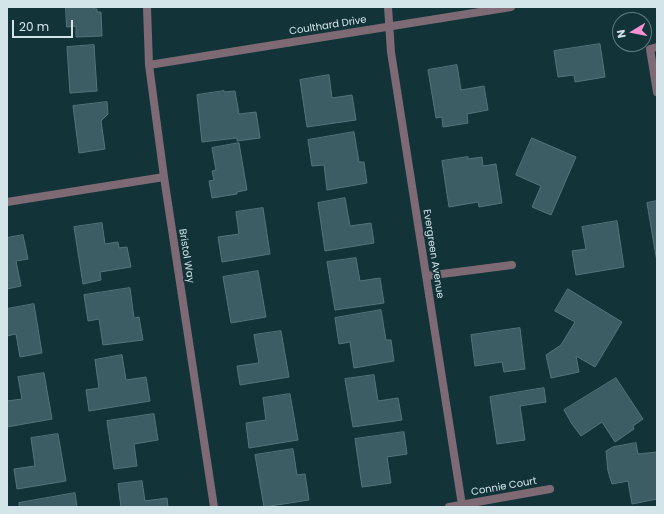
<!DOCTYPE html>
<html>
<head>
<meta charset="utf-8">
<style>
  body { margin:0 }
  #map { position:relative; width:664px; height:514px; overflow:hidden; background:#123439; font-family:Poppins,sans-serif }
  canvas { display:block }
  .frame { position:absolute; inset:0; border:8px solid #d3e5e8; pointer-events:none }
  .north { position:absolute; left:612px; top:12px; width:40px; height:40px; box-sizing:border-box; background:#123439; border:1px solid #5f7b7f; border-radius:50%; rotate:260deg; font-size:11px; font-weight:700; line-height:16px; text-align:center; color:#d3e5e8 }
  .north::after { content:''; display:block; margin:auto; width:14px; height:18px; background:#f690d0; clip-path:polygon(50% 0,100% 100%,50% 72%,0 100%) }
  .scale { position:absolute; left:12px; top:20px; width:61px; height:18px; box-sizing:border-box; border:2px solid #d3e5e8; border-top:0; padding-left:5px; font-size:12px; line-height:14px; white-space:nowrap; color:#d3e5e8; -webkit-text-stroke:3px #123439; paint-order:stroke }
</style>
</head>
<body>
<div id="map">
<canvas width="664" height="514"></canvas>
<div class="frame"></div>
<div class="north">N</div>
<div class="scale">20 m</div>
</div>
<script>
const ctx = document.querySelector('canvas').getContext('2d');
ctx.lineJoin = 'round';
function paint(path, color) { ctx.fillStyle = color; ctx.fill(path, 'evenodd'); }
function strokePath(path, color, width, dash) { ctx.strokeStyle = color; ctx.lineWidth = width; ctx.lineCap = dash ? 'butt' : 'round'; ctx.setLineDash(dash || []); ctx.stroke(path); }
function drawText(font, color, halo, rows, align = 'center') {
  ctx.font = font + ' Poppins,sans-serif'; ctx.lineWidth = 3.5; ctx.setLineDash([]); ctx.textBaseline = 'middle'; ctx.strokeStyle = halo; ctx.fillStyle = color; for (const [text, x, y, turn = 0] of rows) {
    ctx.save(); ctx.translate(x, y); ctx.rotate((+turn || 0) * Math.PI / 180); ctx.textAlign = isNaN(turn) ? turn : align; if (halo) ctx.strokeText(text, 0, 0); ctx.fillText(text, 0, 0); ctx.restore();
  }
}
const building = new Path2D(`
  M66,7H94V9H97V12H101L102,36L76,37V26L67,27Z
  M600,44L605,77L575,82L574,75L558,77L554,51Z
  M94,45L97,91L70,93L67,47Z
  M457,65L461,90L484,86L488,110L467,114L468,123L443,127L442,117L436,118L428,70Z
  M329,75L332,98L352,95L356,120L307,127L300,80Z
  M224,91V92L235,91L239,114L256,112L260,138L237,141V138L202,142L197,95Z
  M107,102L108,114L101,121L105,149L79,153L73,106Z
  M354,132L359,162H364L367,183L327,190L324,165L312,166L308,140Z
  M532,138L576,157L551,215L532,207L541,186L516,175Z
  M239,143L247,190L237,192V194L212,198L209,181L214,180L212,171L216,170L212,148Z
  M468,157V159L482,157L483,166L496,164L502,203L479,207L478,202L449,207L442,161Z
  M345,198L350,226L371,223L374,243L325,251L318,203Z
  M657,201V262L647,203Z
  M263,208L270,254L222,262L218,237L239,234L236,212Z
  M617,221L624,267L576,275L572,251L586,249L582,227Z
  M102,223L105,244L118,242L119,248L127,247L131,267L100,272L101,280L83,284L74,227Z
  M23,235L28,259L16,261L21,286L7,289V238Z
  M356,258L360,281L380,278L384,303L335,310L327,262Z
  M258,271L266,317L231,323L223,277Z
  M130,288L134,318L139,317L143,340L103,345L99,319L88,321L84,295Z
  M568,289L622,322L595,367L576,356L579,372L551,378L546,355L561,345L575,322L555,311Z
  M34,304L42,353L20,357L16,334L7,336V309Z
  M381,310L386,340H391L394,361L354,368L350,342L339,344L335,318Z
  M520,328L525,369L504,372L502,362L475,366L471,335Z
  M281,331L289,377L240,385L237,366L259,363L254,335Z
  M122,355L126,380L146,377L150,401L89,411L86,390L99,388L95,360Z
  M44,373L52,419L7,427V401L22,399L18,377Z
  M374,375L378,401L398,398L402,420L353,427L345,379Z
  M616,378L643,419L633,426L634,429L615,442L602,422L581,436L572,424L564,410Z
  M544,388L546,402L520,406L525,440L497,444L490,397Z
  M290,394L298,440L249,448L246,423L266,420L263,398Z
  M154,414L158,440L134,444L137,466L114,469L107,421Z
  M404,432L407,454L387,457L391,483L362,487L355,439Z
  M58,434L66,481L17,489L14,469L35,466L31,438Z
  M636,443L638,454L657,452V499L632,504L628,481L612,484L608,471L606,451L613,447Z
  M293,449L297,475L305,474L309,500L264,507L255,455Z
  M142,481L145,501L167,498L168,507H121L118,484Z
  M75,493L77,507H19V503Z`);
paint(building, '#3c5d63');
strokePath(building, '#53757b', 1);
strokePath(new Path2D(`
  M147,7L149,65L164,177L214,507
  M388,7L391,52L462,505
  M657,47L650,49L657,92
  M149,65L511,7
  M7,202L164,177
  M426,276L512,265
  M449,507L550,489`), '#7e6a75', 8);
drawText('10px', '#d3e5e8', '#123439', [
  ["Coulthard Drive",328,26,-9],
  ["Evergreen Avenue",433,254,81],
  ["Bristol Way",186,256,81],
  ["Connie Court",504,487,-10]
]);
</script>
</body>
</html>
